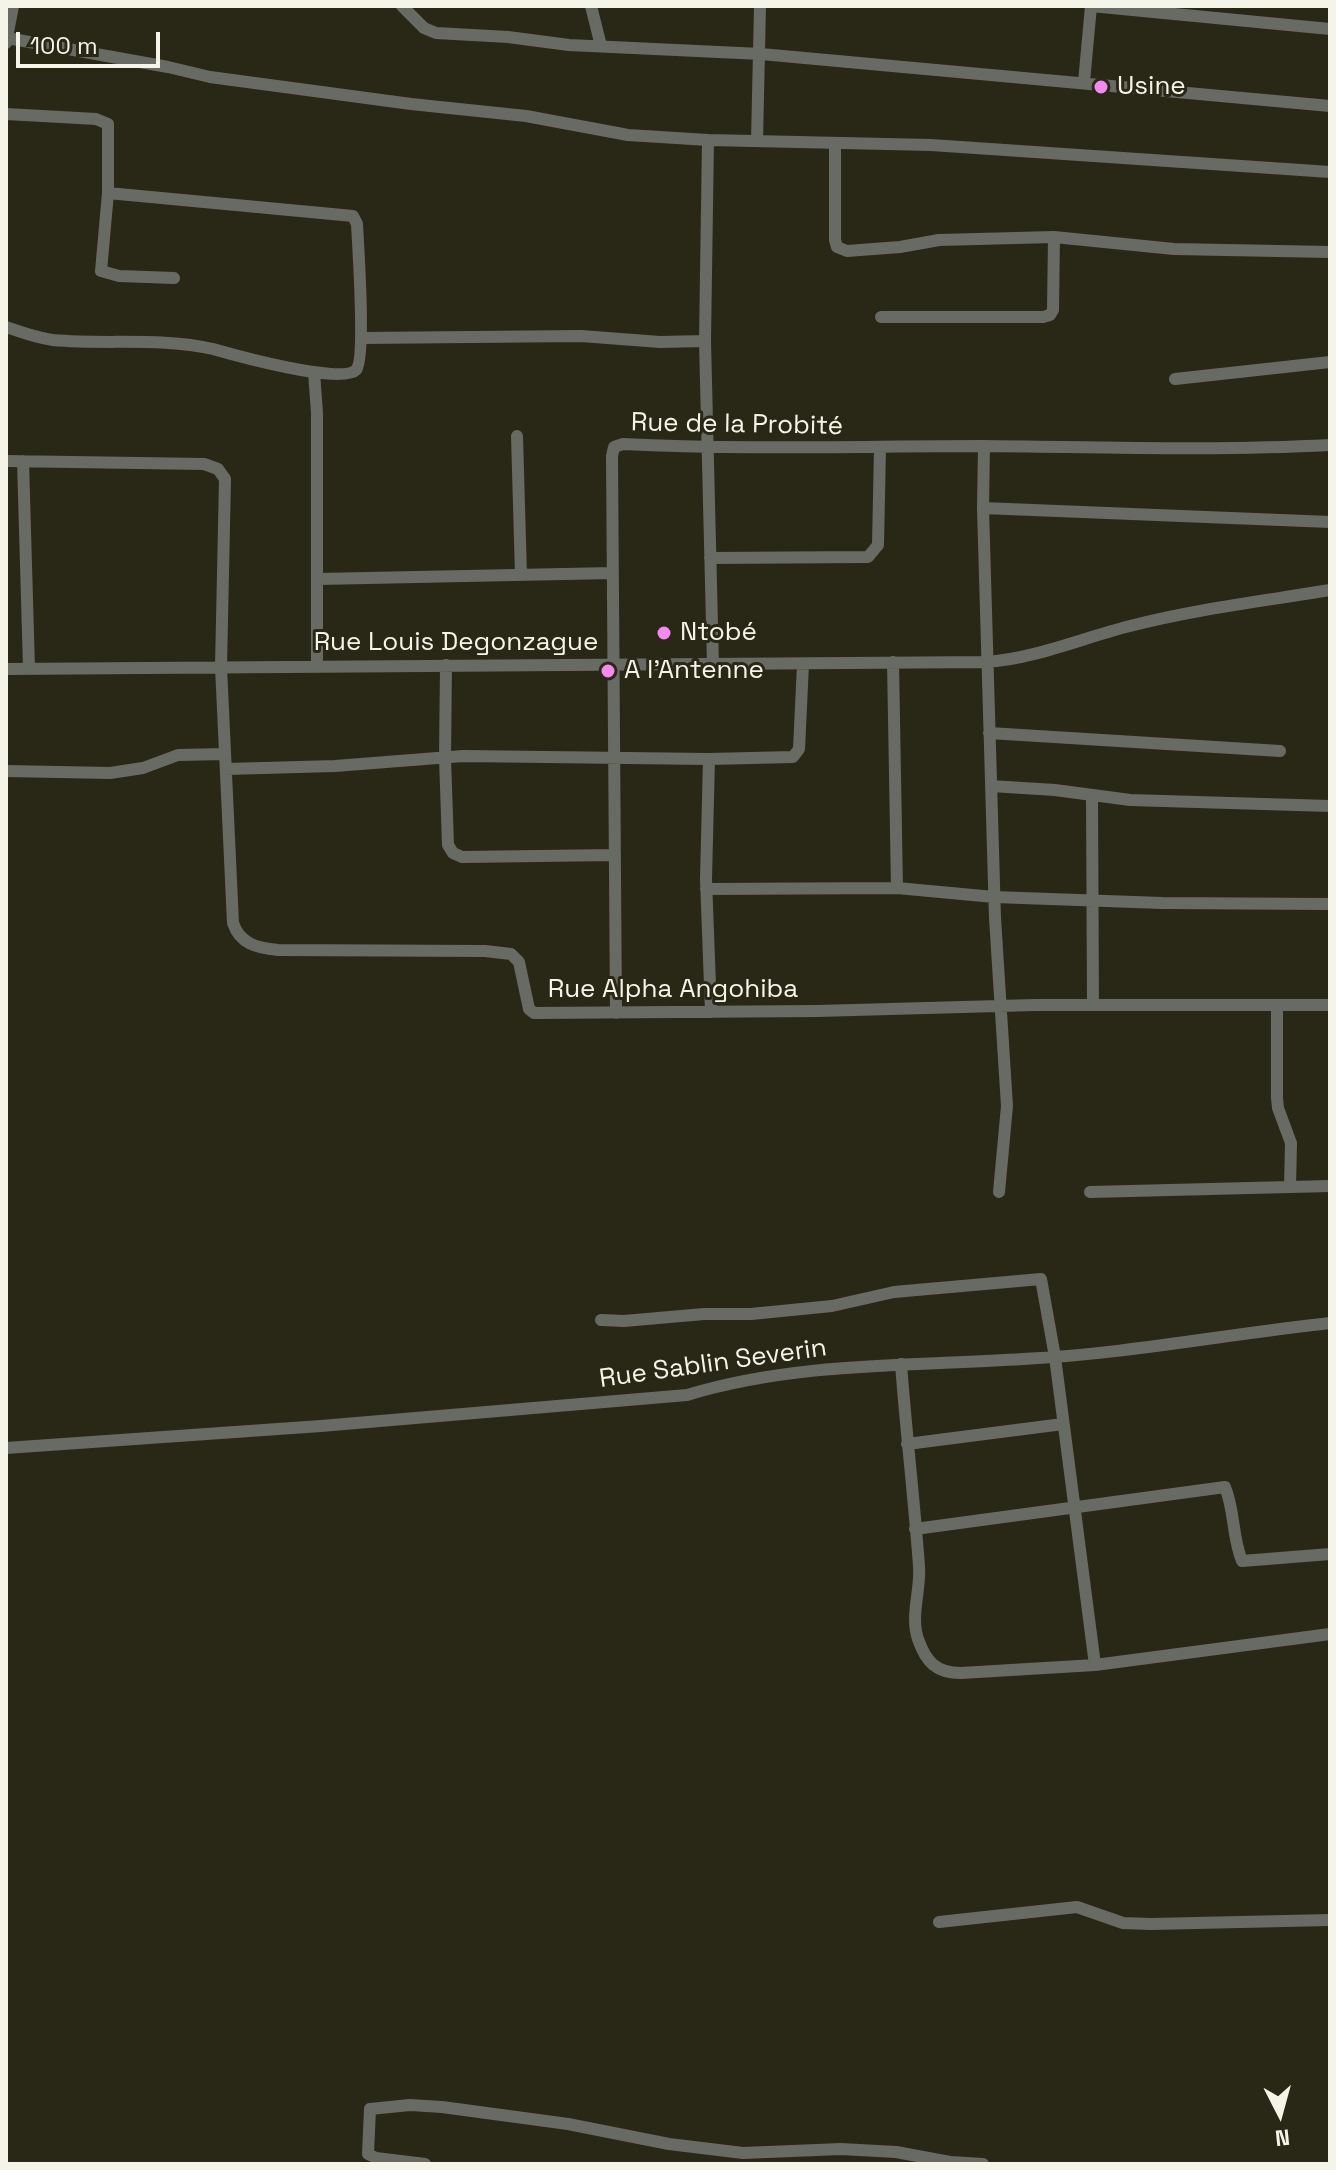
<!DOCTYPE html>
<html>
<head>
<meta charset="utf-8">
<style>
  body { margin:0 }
  #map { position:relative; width:1336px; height:2170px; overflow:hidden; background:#292817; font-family:"Space Grotesk",sans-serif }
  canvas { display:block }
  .frame { position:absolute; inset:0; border:8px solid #f5f4e9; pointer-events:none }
  .north { position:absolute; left:1240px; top:2074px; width:80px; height:80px; -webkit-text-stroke:6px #292817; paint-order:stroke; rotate:174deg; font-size:22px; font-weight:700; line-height:32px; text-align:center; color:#f5f4e9 }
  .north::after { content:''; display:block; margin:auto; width:28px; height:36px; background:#f5f4e9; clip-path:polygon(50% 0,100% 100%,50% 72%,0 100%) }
  .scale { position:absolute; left:16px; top:32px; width:144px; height:36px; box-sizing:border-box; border:4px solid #f5f4e9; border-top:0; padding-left:10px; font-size:24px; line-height:28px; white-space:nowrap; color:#f5f4e9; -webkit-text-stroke:6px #292817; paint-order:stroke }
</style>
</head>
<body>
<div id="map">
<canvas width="1336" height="2170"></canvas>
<div class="frame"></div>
<div class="north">N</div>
<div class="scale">100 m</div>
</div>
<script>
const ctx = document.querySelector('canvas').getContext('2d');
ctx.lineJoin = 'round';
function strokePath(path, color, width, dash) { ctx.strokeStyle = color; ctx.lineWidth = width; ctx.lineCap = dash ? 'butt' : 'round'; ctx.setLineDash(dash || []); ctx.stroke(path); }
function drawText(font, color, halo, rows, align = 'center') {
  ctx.font = font + ' "Space Grotesk",sans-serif'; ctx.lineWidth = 6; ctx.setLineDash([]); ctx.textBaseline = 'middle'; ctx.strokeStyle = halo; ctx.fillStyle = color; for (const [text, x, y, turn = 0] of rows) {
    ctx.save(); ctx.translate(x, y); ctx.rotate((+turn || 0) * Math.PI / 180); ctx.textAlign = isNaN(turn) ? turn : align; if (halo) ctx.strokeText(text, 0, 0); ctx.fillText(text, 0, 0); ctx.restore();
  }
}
strokePath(new Path2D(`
  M402,6L424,28L436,33L508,37L569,45L761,54L1330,106
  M591,6L601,46
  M1091,6L1330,29
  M7,38L168,67L210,77L411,104L526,116L628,135L708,140L931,145L1330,172
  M6,43L13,6
  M1084,82L1091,6
  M6,114L96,119L108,124V193L101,271L119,276L174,278
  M708,140L705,341L713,665
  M757,141L760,6
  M835,143V240L837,247L847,251L900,247L939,240L1054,237L1174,249L1330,252
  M881,317H1043L1050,315L1053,310L1054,237
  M6,327C21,332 37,338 53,340C106,345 161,337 213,349C234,355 342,385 356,370C366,359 358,245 357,224L353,216L108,193
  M361,338L581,336L660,342L705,341
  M314,372L317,413V666
  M1175,379L1330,362
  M517,436L521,575
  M984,446L983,508L1330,522
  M6,461L204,464L218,469L225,479L221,667L233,923C240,944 257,948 278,950L485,951L511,954L519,962L529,1009L534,1013L817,1011L1035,1005H1330
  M23,461L29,668
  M983,508L995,918L1007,1106L999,1192
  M710,558L868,557L878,545L880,448
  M318,579L613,573
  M893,662L897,888
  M446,665L445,758L448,845L453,853L462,857L615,855
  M6,669L987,662C1037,658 1082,638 1130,626C1195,609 1264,601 1330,590
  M989,733L1280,751
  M709,759L706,879L711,1012
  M226,769L335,766L463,756L709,759L793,757L799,749L803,664
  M6,771L110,773L143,768L178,755L225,754
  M991,786L1055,790L1130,800L1330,806
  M1092,795L1093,1005
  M706,889L897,888L994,897L1162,903L1330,904
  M1277,1005V1098L1278,1108L1291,1143L1290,1187
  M616,1013L612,456L614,447L623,444C743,450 863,446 983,446C1099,447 1214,451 1330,445
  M1090,1192L1330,1186
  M601,1320L624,1321L704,1314H751L832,1306L894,1292L1041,1279L1055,1357L1095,1665
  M901,1364C906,1431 914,1498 919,1566C921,1590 910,1615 918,1639C926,1662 936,1673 961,1673L1095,1665L1330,1634
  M907,1444L1063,1424
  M6,1448L321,1426L687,1395C795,1362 911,1366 1023,1359C1126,1354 1228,1334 1330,1323
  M915,1529L1225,1487C1235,1511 1232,1537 1242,1561L1330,1554
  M939,1922L1077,1907L1123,1923L1151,1924L1330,1920
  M425,2164L376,2158L368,2154L370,2109L410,2105L442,2107L568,2124L669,2144L743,2153L841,2149L896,2152L950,2162L983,2164`), '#676b63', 12);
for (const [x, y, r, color] of [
  [1101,87,8,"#f489f0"],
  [664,633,8,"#f489f0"],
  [608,671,8,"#f489f0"]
]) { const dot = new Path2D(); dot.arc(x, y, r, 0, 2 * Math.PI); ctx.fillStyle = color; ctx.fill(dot); strokePath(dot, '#292817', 3); }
drawText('26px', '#f5f4e9', '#292817', [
  ["Usine",1117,87],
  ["Ntobé",680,633],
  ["A l'Antenne",624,671]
], 'left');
drawText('26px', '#f5f4e9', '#292817', [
  ["Rue de la Probité",737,425,1],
  ["Rue Louis Degonzague",456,643],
  ["Rue Alpha Angohiba",673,990],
  ["Rue Sablin Severin",713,1364,-8]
]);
</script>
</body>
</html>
